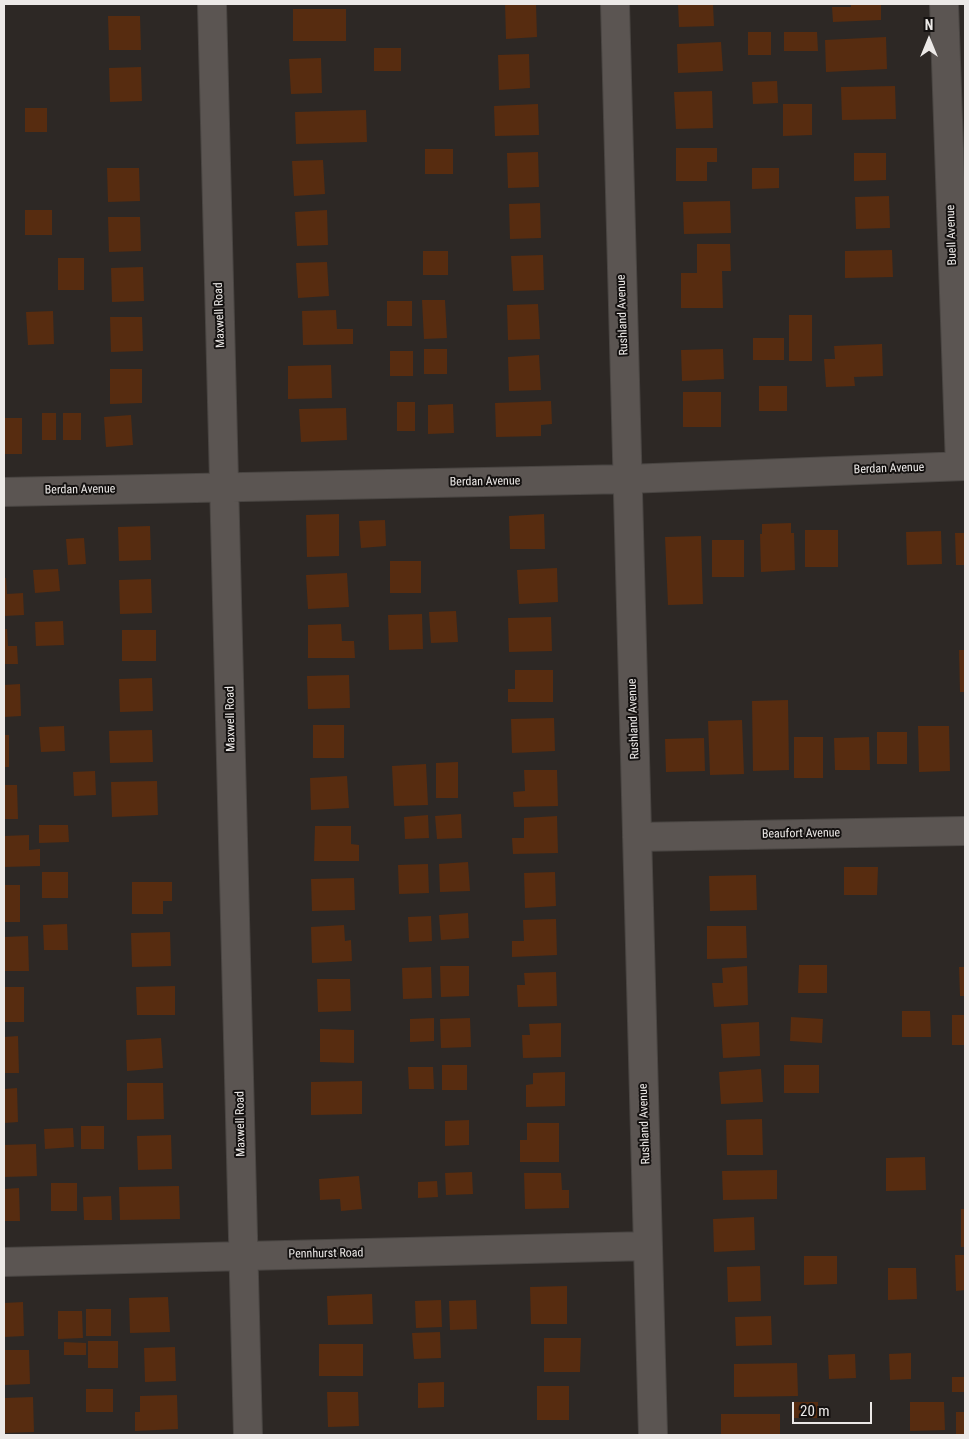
<!DOCTYPE html>
<html>
<head>
<meta charset="utf-8">
<style>
  body { margin:0 }
  #map { position:relative; width:969px; height:1439px; overflow:hidden; background:#2d2825; font-family:"Roboto Condensed",sans-serif }
  canvas { display:block }
  .frame { position:absolute; inset:0; border:5px solid #ece9e7; pointer-events:none }
  .north { position:absolute; left:904px; top:15px; width:50px; height:50px; -webkit-text-stroke:4px #141110; paint-order:stroke; rotate:0deg; font-size:14px; font-weight:700; line-height:20px; text-align:center; color:#ece9e7 }
  .north::after { content:''; display:block; margin:auto; width:18px; height:22px; background:#ece9e7; clip-path:polygon(50% 0,100% 100%,50% 72%,0 100%) }
  .scale { position:absolute; left:792px; top:1402px; width:80px; height:22px; box-sizing:border-box; border:2px solid #ece9e7; border-top:0; padding-left:6px; font-size:15px; line-height:18px; white-space:nowrap; color:#ece9e7; -webkit-text-stroke:4px #141110; paint-order:stroke }
</style>
</head>
<body>
<div id="map">
<canvas width="969" height="1439"></canvas>
<div class="frame"></div>
<div class="north">N</div>
<div class="scale">20 m</div>
</div>
<script>
const ctx = document.querySelector('canvas').getContext('2d');
ctx.lineJoin = 'round';
function paint(path, color) { ctx.fillStyle = color; ctx.fill(path, 'evenodd'); }
function strokePath(path, color, width, dash) { ctx.strokeStyle = color; ctx.lineWidth = width; ctx.lineCap = dash ? 'butt' : 'round'; ctx.setLineDash(dash || []); ctx.stroke(path); }
function drawText(font, color, halo, rows, align = 'center') {
  ctx.font = font + ' "Roboto Condensed",sans-serif'; ctx.lineWidth = 4; ctx.setLineDash([]); ctx.textBaseline = 'middle'; ctx.strokeStyle = halo; ctx.fillStyle = color; for (const [text, x, y, turn = 0] of rows) {
    ctx.save(); ctx.translate(x, y); ctx.rotate((+turn || 0) * Math.PI / 180); ctx.textAlign = isNaN(turn) ? turn : align; if (halo) ctx.strokeText(text, 0, 0); ctx.fillText(text, 0, 0); ctx.restore();
  }
}
paint(new Path2D(`
  M505,4H536L537,37L506,39Z
  M678,4H713L714,26L679,27Z
  M851,4H881V20L833,22L832,7H851Z
  M293,9H346V41H293Z
  M108,16H140L141,50H109Z
  M748,32H771V55H748Z
  M784,32H817L818,51H784Z
  M886,37L887,69L826,72L825,40Z
  M721,42L723,71L678,73L677,44Z
  M374,48H401V71H374Z
  M529,54L530,88L499,90L498,55Z
  M321,58L322,93L291,94L289,59Z
  M141,67L142,101L110,102L109,68Z
  M777,81L778,103L753,104L752,82Z
  M895,86L896,119L842,120L841,87Z
  M712,91L713,128L676,129L674,92Z
  M538,104L539,135L495,136L494,106Z
  M783,104H812V135L783,136Z
  M25,108H47V132H25Z
  M366,110L367,142L296,144L295,112Z
  M676,148H717V162H707V181H676Z
  M425,149H453V174H425Z
  M538,152L539,187L508,188L507,153Z
  M854,153H886V180L854,181Z
  M323,160L325,194L294,196L292,161Z
  M107,168H139L140,201L108,202Z
  M752,168H779V188L752,189Z
  M889,196L890,228L856,229L855,197Z
  M730,201L731,233L684,234L683,202Z
  M540,203L541,238L510,239L509,204Z
  M25,210H52V235H25Z
  M327,210L328,245L297,246L295,212Z
  M108,217H140L141,251L109,252Z
  M697,244H730L731,271H722L723,308H681V273H697Z
  M892,250L893,277L845,278V251Z
  M423,251H448V275H423Z
  M543,255L544,290L513,291L511,256Z
  M58,258H84V290H58Z
  M327,262L329,296L298,298L296,263Z
  M143,267L144,301L112,302L111,268Z
  M422,300H445L447,338L424,339Z
  M387,301H412V326H387Z
  M538,304L540,339L508,340L507,305Z
  M336,310L337,329H353V344L303,345L302,311Z
  M53,311L54,344L28,345L26,312Z
  M789,315H812V361H789Z
  M110,317H142L143,351L111,352Z
  M753,338H784V360H753Z
  M882,344L883,376L854,377L855,386L826,387L824,359H835L834,346Z
  M424,349H447V374H424Z
  M723,349L724,379L682,381L681,350Z
  M390,351H413V376H390Z
  M539,355L541,390L509,391L508,357Z
  M331,365L332,398L288,399V366Z
  M110,369H142V403L110,404Z
  M759,386H787V411H759Z
  M683,392H721V427H683Z
  M551,401L552,424L541,425V436L496,437L495,403Z
  M397,402H415V431H397Z
  M453,404L454,433L428,434V405Z
  M346,408L347,440L301,442L299,409Z
  M42,413H56V440H42Z
  M63,413H81V440H63Z
  M131,415L133,445L106,447L104,417Z
  M4,418H22V454H4Z
  M339,514V556L307,557L306,515Z
  M544,514L545,549H510L509,516Z
  M385,520L386,546L361,548L359,521Z
  M791,523V533H794L795,570L761,572L760,534H762V524Z
  M150,526L151,560L119,561L118,527Z
  M805,530H838V567H805Z
  M941,531L942,564L907,565L906,532Z
  M955,533H965V565H956Z
  M701,536L703,604L668,605L665,537Z
  M84,538L86,564L68,565L66,539Z
  M712,540H744V577H712Z
  M390,561H421V593H390Z
  M557,568L558,602L519,604L517,570Z
  M58,569L60,591L35,593L33,570Z
  M347,573L349,607L308,609L306,575Z
  M4,578H6L7,594L23,593L24,615L4,616Z
  M151,579L152,613L120,614L119,580Z
  M456,611L458,642L431,643L429,612Z
  M422,614L423,649L389,650L388,615Z
  M551,617L552,651L509,652L508,618Z
  M63,621L64,645L36,646L35,622Z
  M341,624L342,641H354L355,658H308V625Z
  M4,629H7L8,646H17L18,664H4Z
  M122,630H156V661H122Z
  M959,650H965V692H960Z
  M515,670H553V702H508V689H515Z
  M349,675L350,708L308,709L307,676Z
  M152,678L153,711L120,712L119,679Z
  M20,684L21,716L4,717V685Z
  M788,700L789,770L753,771L752,701Z
  M554,718L555,751L512,753L511,719Z
  M742,720L744,774L710,775L708,721Z
  M313,725H344V758H313Z
  M64,726L65,751L41,752L39,727Z
  M918,726H949L950,771L919,772Z
  M152,730L153,762L110,763L109,731Z
  M877,732H907V764H877Z
  M4,735H9V767H4Z
  M794,737H823V778H794Z
  M869,737L870,770H835L834,738Z
  M704,738L705,771L666,772L665,739Z
  M458,762V798H436V763Z
  M426,764L428,805L394,806L392,766Z
  M524,770H557L558,806L514,807L513,792L525,791Z
  M95,771L96,795L74,796L73,772Z
  M347,776L349,808L311,810L310,778Z
  M157,781L158,815L112,817L111,782Z
  M4,785H17L18,819H4Z
  M461,814L462,838L437,839L435,816Z
  M428,815L429,838L405,839L404,817Z
  M557,816L558,853L513,854L512,838H524V818Z
  M39,825H68L69,842L39,843Z
  M315,826H351V844L359,845V861H314Z
  M29,835V850L40,849V866L4,867V836Z
  M468,862L470,891L440,892L439,864Z
  M428,864L429,893L399,894L398,865Z
  M844,867H878L877,895H844Z
  M42,872H68V898H42Z
  M555,872L556,906L525,908L524,873Z
  M756,875L757,910L710,911L709,876Z
  M354,878L355,910L312,911L311,879Z
  M132,882H172V901H163V914H132Z
  M4,885H20V922H4Z
  M468,913L469,938L441,940L439,915Z
  M431,916L432,941L409,942L408,917Z
  M556,919L557,955L512,957V941H524L523,920Z
  M67,924L68,950H44L43,925Z
  M344,925L345,941L351,940L352,961L312,963L311,927Z
  M707,926H746L747,958L707,959Z
  M170,932L171,966L132,967L131,933Z
  M28,936L29,971H4V937Z
  M799,965H827V993H798Z
  M440,966H469V996L441,997Z
  M747,966L748,1005L714,1007L712,983H723L722,968Z
  M431,967L432,998L403,999L402,968Z
  M959,967H965V996H960Z
  M556,972L557,1006L518,1007L517,985H525L524,973Z
  M317,979H350L351,1011L318,1012Z
  M175,986V1015H137L136,987Z
  M4,987H24V1022H4Z
  M902,1011H930L931,1037H902Z
  M952,1015H965V1045H952Z
  M791,1017L823,1019L822,1043L790,1041Z
  M434,1018V1041L410,1042V1019Z
  M470,1018L471,1047L441,1048L440,1019Z
  M759,1022L760,1056L723,1058L721,1024Z
  M561,1023V1057L523,1058L522,1035H530L529,1024Z
  M320,1029L354,1030V1063L320,1062Z
  M18,1036L19,1073H4V1037Z
  M161,1038L163,1068L127,1071L126,1040Z
  M442,1065H467V1090H442Z
  M784,1065H819V1093H784Z
  M408,1067H433L434,1089H409Z
  M761,1069L763,1102L721,1104L719,1072Z
  M565,1072V1106L526,1107V1085L533,1084V1073Z
  M362,1081V1114L311,1115V1082Z
  M127,1083H163L164,1119L127,1120Z
  M17,1088L18,1122L4,1123V1089Z
  M762,1119L763,1155H727L726,1120Z
  M469,1120V1145L445,1146V1121Z
  M527,1123H559V1162H520V1140H527Z
  M81,1126H104V1149H81Z
  M73,1128L74,1147L45,1149L44,1129Z
  M171,1135L172,1169L138,1170L137,1136Z
  M36,1144L37,1176L4,1177V1145Z
  M925,1157L926,1190L886,1191V1158Z
  M777,1170V1199L723,1200L722,1171Z
  M472,1172L473,1194L446,1195L445,1173Z
  M524,1173H561L562,1190H569V1208L525,1209Z
  M359,1176L362,1209L341,1211L340,1199L320,1200L319,1179Z
  M437,1181L438,1197L418,1198V1182Z
  M51,1183H77V1211H51Z
  M179,1186L180,1219L120,1220L119,1187Z
  M19,1188L20,1221H4V1189Z
  M111,1196L112,1220H84L83,1197Z
  M961,1209H965V1247H961Z
  M754,1217L755,1250L714,1252L713,1219Z
  M955,1255H965V1290L956,1291Z
  M804,1256H837V1284L804,1285Z
  M760,1266L761,1301L728,1302L727,1267Z
  M888,1268H916L917,1299L888,1300Z
  M567,1286V1324H531L530,1287Z
  M372,1294L373,1324L328,1325L327,1296Z
  M168,1297L170,1332L130,1333L129,1298Z
  M441,1300L442,1327L416,1328L415,1301Z
  M476,1300L477,1329L450,1330L449,1301Z
  M23,1302L24,1336L4,1337V1303Z
  M86,1309H111V1336H86Z
  M58,1311H82L83,1338L58,1339Z
  M771,1316L772,1345L736,1346L735,1317Z
  M440,1332L441,1358L414,1359L412,1333Z
  M544,1338H581L580,1372H544Z
  M88,1341H118V1368H88Z
  M64,1342L86,1343V1355H64Z
  M319,1344H363V1376H319Z
  M175,1347L176,1381L145,1382L144,1348Z
  M4,1350H29L30,1384L4,1385Z
  M911,1353V1379L890,1380L889,1354Z
  M855,1354L856,1378L829,1379L828,1355Z
  M797,1363L798,1396L734,1397V1364Z
  M952,1377H965V1392H952Z
  M444,1382V1407L418,1408V1383Z
  M537,1386H569V1420H537Z
  M86,1389H113V1412H86Z
  M327,1392H358L359,1426L328,1427Z
  M177,1395L178,1429L135,1431V1412H140V1396Z
  M33,1397L34,1432L4,1433V1398Z
  M793,1402H818V1418H793Z
  M910,1402H944L945,1430L910,1431Z
  M956,1412H965V1435H956Z
  M721,1414H780V1435H721Z`), '#572c10');
const minor = new Path2D(`
  M212,4L248,1435
  M615,4L653,1435
  M944,4L960,466
  M4,492L627,479L965,466
  M637,837L965,831
  M4,1262L648,1246`);
strokePath(minor, '#494542', 30);
strokePath(minor, '#5b5552', 28);
drawText('12px', '#ece9e7', '#141110', [
  ["Buell Avenue",952,235,-92],
  ["Maxwell Road",220,315,-92],
  ["Rushland Avenue",623,315,-92],
  ["Berdan Avenue",889,469,-2],
  ["Berdan Avenue",485,482,-1],
  ["Berdan Avenue",80,490,-1],
  ["Maxwell Road",231,719,-91],
  ["Rushland Avenue",634,719,-92],
  ["Beaufort Avenue",801,834,-1],
  ["Maxwell Road",241,1124,-91],
  ["Rushland Avenue",645,1124,-92],
  ["Pennhurst Road",326,1254,-1]
]);
</script>
</body>
</html>
